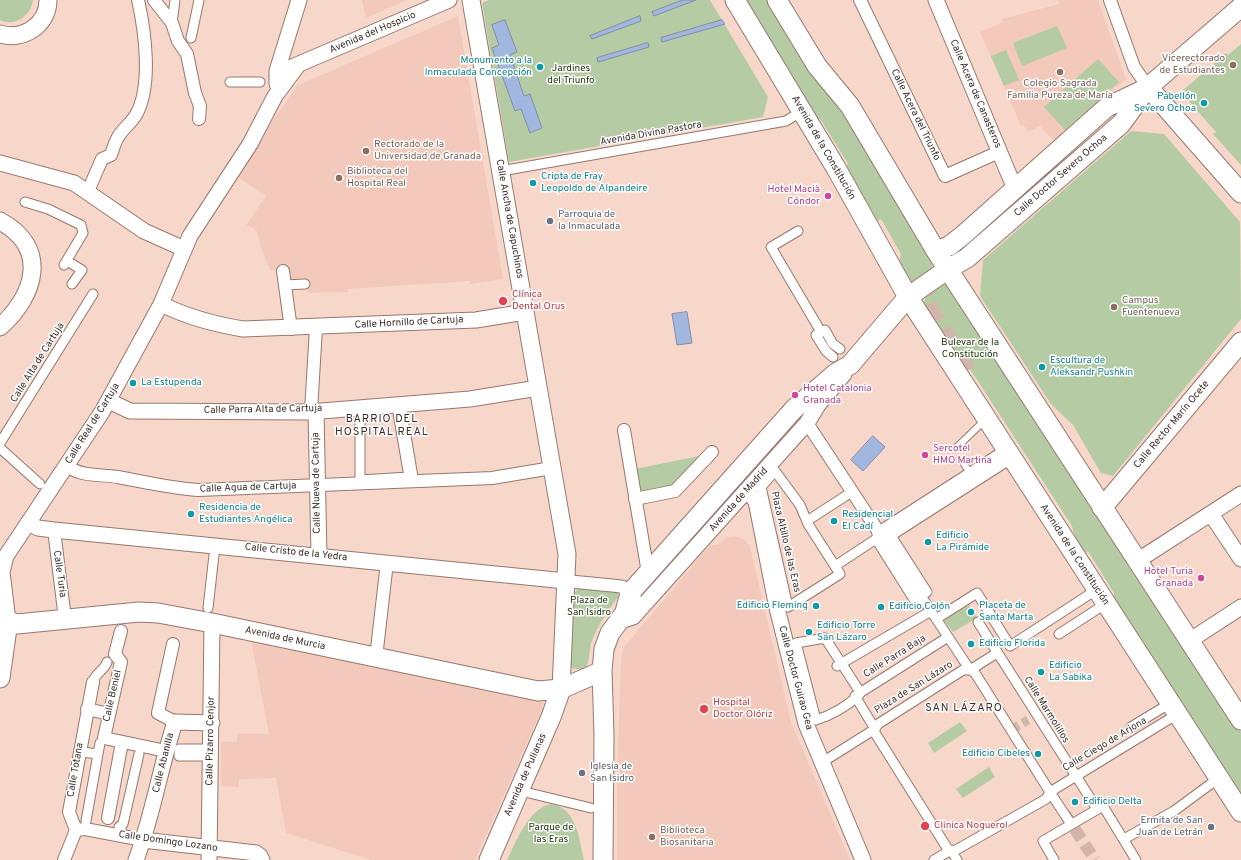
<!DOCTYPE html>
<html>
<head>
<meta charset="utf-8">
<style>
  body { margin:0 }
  canvas { display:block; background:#f8d7cb }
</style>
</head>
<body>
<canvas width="1241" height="860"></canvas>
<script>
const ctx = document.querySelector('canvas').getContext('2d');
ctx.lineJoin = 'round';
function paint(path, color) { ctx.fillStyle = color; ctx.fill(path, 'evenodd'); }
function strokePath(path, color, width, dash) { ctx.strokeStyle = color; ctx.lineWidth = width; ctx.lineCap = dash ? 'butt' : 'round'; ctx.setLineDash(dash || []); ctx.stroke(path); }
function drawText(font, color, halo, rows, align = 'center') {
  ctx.font = font + ' Overpass,sans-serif'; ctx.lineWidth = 3; ctx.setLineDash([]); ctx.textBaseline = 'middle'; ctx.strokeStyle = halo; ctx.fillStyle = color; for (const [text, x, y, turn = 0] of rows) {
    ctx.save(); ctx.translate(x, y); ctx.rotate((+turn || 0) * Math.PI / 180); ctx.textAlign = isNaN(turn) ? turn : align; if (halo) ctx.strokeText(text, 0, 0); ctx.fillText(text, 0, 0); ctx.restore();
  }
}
paint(new Path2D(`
  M362,0H407L366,18Z
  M1058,0H1098L1126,79L1055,142L1040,126L1028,132L1023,124L1021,126L980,32L1003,22L1002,19L1059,4Z
  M458,16L503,279L470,284V281L348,289V292L308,293L306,279L279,281L277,271L270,270L262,250L257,232L254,228L246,225L266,196L235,175L298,85Z
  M735,536L745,540L750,547L791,722L850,860H617V781L621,658L624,647L710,545H717L728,537Z
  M251,640L542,701L544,705L475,860H371L286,833L276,778L239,779V787L221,786V742H237V734H269Z`), '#f2c9bb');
paint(new Path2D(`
  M0,0H33C31,16 15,27 0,20Z
  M489,0H710L768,97L763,117L509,162L482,3Z
  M742,0H770L842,107L935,258L930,273L912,284L899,262L901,254L881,219L875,222L843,168L848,164L821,120L811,115Z
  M1057,26L1067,48L1022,66L1013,43Z
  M1241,44V165L1213,134L1216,132L1181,92L1226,53L1228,55Z
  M1006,50L1019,80L1004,86L991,56Z
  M1098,59L1119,82L1065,130L1044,107Z
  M1131,131L1164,134L1240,222L1241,319L1113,476L1101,473L1073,425L1051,404L980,296L983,260Z
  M948,279L1241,732V802L1113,604L1114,593L1088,551L1082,555L1078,549L1072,526L970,369L963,373L923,310L926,293Z
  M704,455L674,490L640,495L635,469Z
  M579,588L618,592V597C607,612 598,625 591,643C588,653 591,661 584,670L571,668L570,660L572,595Z
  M969,605L977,618L953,632L944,620Z
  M960,722L967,731L934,753L928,743Z
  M989,767L995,777L963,798L956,789Z
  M551,804C577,808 579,839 584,860H507C516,842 528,809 551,804Z`), '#b4cba3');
const water = new Path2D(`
  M683,0H696L654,16L652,12Z
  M640,16L641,21L592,39L590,36Z
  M505,20L517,52L510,55L524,96L530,94L542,128L530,133L521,109L515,111L492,48L499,45L492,25Z
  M722,20L725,24L662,42L661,38Z
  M648,43L649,47L598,62L597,58Z
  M687,312L692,343L677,345L672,314Z
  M873,436L885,447L863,471L851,460Z`);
paint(water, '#a1b7df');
strokePath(water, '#828ea8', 1);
strokePath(new Path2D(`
  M1011,730L1028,720`), '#d2b5ab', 9, [9, 4.5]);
strokePath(new Path2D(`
  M1065,814L1095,860`), '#d2b5ab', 12, [12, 6]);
strokePath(new Path2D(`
  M939,270L980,231
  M930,279L923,291L925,303L967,371`), '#d2b5ab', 19, [19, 10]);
const service = new Path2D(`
  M957,447L985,420
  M964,464L971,474`);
const pedestrian = new Path2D(`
  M172,23L175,0
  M191,38L199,0
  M230,82H260
  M501,171L786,121L802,111
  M25,202L48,209L81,225L83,233L64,265
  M798,231L771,247L821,332
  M67,261L82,270L72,284
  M285,285L305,284
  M833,357L826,351L816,335L825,330L833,344L840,349
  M397,407L409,477L360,480V410Z
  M0,443L93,294
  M0,448L40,484
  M775,471L800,505L808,524L840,574L788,607L761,487Z
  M807,521L847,495
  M835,566L876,539L915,601L927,592L893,539
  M921,596L970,670L975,673L1050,792L1046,799L956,850L949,851L875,733V729L878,724L963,670H970
  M208,608L214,555
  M936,619L977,593L1010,646L1090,594
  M978,622L1097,809
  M1059,634L1099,608
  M825,638L860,692L859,695C847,706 832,715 816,720L796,643Z
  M837,666L931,611
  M970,670L997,653
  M93,682C95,673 105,670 107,662
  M1131,727L1164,707
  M204,749H179V756H205
  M82,752L98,754
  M829,758L875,729L855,696L948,637
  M529,793L591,808
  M86,821L100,743
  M1071,824L1050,792L1171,718
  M121,831V828L119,827L123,824L139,754
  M1124,839L1174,811L1212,783
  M934,860L951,850L957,860
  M1054,860L1043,841L1103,806L1136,860`);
const minor = new Path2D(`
  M154,0L172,23L178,41L187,54L195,93L200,106L199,119
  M860,0L945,176L999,152
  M1110,0L1134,67L1148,87
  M88,191L102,159L111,155C113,149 115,142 118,137C123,128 132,123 137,113C152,84 145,31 138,0
  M283,271L291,329
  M399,404L412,480
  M311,411L316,328
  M807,423L880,534
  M624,430L648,573
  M67,466C82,477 100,474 118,477C145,482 170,488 198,490L492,478L552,468
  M635,499L675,491L712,452
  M54,530L65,619
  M882,538L916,588
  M566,581L617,586L623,587L630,593
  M121,631L115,654L121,662L104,738L166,751
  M173,644L158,713L175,722
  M376,658L387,562
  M87,709L109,714
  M108,818L122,742
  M76,830L69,812L93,682
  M76,830L85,829L143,840
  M64,860L76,830`);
const tertiary = new Path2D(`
  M936,0L1015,189
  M289,70L292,67L449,0
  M277,84V71L299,0
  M0,163L74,183L144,231L184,249
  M161,304C187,317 213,324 243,329L476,320L525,312
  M109,401L130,411L309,412L470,399L538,388
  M316,411L319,555
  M1007,452L880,534L882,538L1010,456
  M747,491L756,501L777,608L806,724L863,860
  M1211,514L1241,559
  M28,523L38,528L54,530L566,581
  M1137,561L1241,494
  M8,621L2,572L6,556L102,412L161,304L190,236L250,144L275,96L298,65
  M618,622L633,617L807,423L818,405L844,374
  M1189,641L1241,607
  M143,840L256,853L260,856L262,860
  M136,860C153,815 160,768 175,722L212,723
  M209,860L212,623`);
const secondary = new Path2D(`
  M471,0L567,554L561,689
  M0,34C23,41 48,25 48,0
  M0,221C50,248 35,296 0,327`);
const primary = new Path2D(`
  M735,0L836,168L908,297L1241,812
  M777,0L817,66L850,106L936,251L1241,720
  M1148,87L1241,193
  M1139,95L1241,7
  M936,251L949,246L962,236L1107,107L1145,89
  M1102,508L1241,342
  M625,612L630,593L794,409L836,373L850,365L908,297L948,269L967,258L1121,124L1148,87
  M0,678L8,621L17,624L139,612L158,613L212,623L538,691L561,689L602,671
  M489,860L551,717L561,689
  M603,860L604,735L602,671L604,649L610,633L633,602`);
strokePath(service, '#96786e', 8);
strokePath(pedestrian, '#96786e', 11);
strokePath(minor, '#96786e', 14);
strokePath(tertiary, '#96786e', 17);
strokePath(secondary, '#96786e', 19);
strokePath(primary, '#96786e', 21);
strokePath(service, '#fff', 6);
strokePath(pedestrian, '#fff', 9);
strokePath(minor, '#fff', 12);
strokePath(tertiary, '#fff', 15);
strokePath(secondary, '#fff', 17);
strokePath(primary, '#fff', 19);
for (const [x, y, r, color] of [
  [1233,65,4,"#8d6e63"],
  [540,67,4,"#0f9aa8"],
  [1060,72,4,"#8d6e63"],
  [1204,103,4,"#0f9aa8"],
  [366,151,4,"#8d6e63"],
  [339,178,4,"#8d6e63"],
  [533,183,4,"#0f9aa8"],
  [828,196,4,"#d1479c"],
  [550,221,4,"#6b7280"],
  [503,301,5,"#e0444e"],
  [1114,307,4,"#8d6e63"],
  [1042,367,4,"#0f9aa8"],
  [133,383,4,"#0f9aa8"],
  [795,395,4,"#d1479c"],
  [925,455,4,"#d1479c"],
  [191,514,4,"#0f9aa8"],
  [834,521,4,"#0f9aa8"],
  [928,542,4,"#0f9aa8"],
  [1201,578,4,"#d1479c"],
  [816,606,4,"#0f9aa8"],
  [881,607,4,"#0f9aa8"],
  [971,612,4,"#0f9aa8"],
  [809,632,4,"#0f9aa8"],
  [971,644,4,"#0f9aa8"],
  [1041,672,4,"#0f9aa8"],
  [704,709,5,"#e0444e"],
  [1038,754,4,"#0f9aa8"],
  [582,773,4,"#6b7280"],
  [1075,802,4,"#0f9aa8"],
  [925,826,5,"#e0444e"],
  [1211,827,4,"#6b7280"],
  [652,837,4,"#8d6e63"]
]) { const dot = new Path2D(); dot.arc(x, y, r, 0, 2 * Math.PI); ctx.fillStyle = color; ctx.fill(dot); strokePath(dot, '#fff', 1.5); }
drawText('10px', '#3a2d29', '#fff', [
  ["Avenida del Hospicio",373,33,-23],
  ["Calle Acera de Canasteros",975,94,67],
  ["Calle Acera del Triunfo",915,115,64],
  ["Avenida Divina Pastora",651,134,-10],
  ["Avenida de la Constitución",823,148,60],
  ["Calle Doctor Severo Ochoa",1061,176,-41],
  ["Calle Ancha de Capuchinos",509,219,80],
  ["Calle Hornillo de Cartuja",409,323,-3],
  ["Calle Alta de Cartuja",38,363,-58],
  ["Calle Parra Alta de Cartuja",263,410,-1],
  ["Calle Real de Cartuja",93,424,-58],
  ["Calle Rector Marín Ocete",1172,425,-50],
  ["Calle Nueva de Cartuja",317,483,-91],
  ["Calle Agua de Cartuja",248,488,-2],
  ["Avenida de Madrid",739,500,-48],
  ["Plaza Altillo de las Eras",785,542,77],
  ["Calle Cristo de la Yedra",296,553,6],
  ["Avenida de la Constitución",1074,555,57],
  ["Calle Turia",59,574,82],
  ["Avenida de Murcia",285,639,12],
  ["Calle Parra Baja",895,657,-32],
  ["Calle Doctor Guirao Gea",795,678,75],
  ["Plaza de San Lázaro",914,688,-32],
  ["Calle Beniel",113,696,-77],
  ["Calle Marmolillos",1046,710,58],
  ["Calle Pizarro Cenjor",211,741,-89],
  ["Calle Ciego de Arjona",1105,745,-31],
  ["Calle Abanilla",164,763,-76],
  ["Calle Totana",76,770,-80],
  ["Avenida de Pulianas",526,775,-66],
  ["Calle Domingo Lozano",168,842,8]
]);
drawText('10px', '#785e54', '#fff', [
  ["Vicerectorado",1225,59,"right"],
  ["de Estudiantes",1225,71,"right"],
  ["Colegio Sagrada",1060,84,"center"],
  ["Familia Pureza de María",1060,96,"center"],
  ["Rectorado de la",374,145],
  ["Universidad de Granada",374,157],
  ["Biblioteca del",347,172],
  ["Hospital Real",347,184],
  ["Campus",1122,301],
  ["Fuentenueva",1122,313],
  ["Biblioteca",660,831],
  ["Biosanitaria",660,843]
], 'left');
drawText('10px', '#0d838f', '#fff', [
  ["Monumento a la",532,61,"right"],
  ["Inmaculada Concepción",532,73,"right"],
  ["Pabellón",1196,97,"right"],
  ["Severo Ochoa",1196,109,"right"],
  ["Cripta de Fray",541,177],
  ["Leopoldo de Alpandeire",541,189],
  ["Escultura de",1050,361],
  ["Aleksandr Pushkin",1050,373],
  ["La Estupenda",141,383],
  ["Residencia de",199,508],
  ["Estudiantes Angélica",199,520],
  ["Residencial",842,515],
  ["El Cadí",842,527],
  ["Edificio",936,536],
  ["La Pirámide",936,548],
  ["Edificio Fleming",808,606,"right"],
  ["Placeta de",979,606],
  ["Santa Marta",979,618],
  ["Edificio Colón",889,607],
  ["Edificio Torre",817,626],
  ["San Lázaro",817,638],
  ["Edificio Florida",979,644],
  ["Edificio",1049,666],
  ["La Sabika",1049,678],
  ["Edificio Cibeles",1030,754,"right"],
  ["Edificio Delta",1083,802]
], 'left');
drawText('10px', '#213609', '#fff', [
  ["Jardines",571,69],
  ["del Triunfo",571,81],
  ["Bulevar de la",970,343],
  ["Constitución",970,355],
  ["Plaza de",589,601],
  ["San Isidro",589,613],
  ["Parque de",551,828],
  ["las Eras",551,840]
]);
drawText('10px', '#b23c85', '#fff', [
  ["Hotel Macià",820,190],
  ["Cóndor",820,202],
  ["Hotel Catalonia",803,389,"left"],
  ["Granada",803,401,"left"],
  ["Sercotel",933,449,"left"],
  ["HMO Martina",933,461,"left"],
  ["Hotel Turia",1193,572],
  ["Granada",1193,584]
], 'right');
drawText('10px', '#5b616d', '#fff', [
  ["Parroquia de",558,215],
  ["la Inmaculada",558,227],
  ["Iglesia de",590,767],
  ["San Isidro",590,779],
  ["Ermita de San",1203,821,"right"],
  ["Juan de Letrán",1203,833,"right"]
], 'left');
drawText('10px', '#be3a42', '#fff', [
  ["Clínica",512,295],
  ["Dental Orus",512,307],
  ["Hospital",713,703],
  ["Doctor Olóriz",713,715],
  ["Clinica Noguerol",934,826]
], 'left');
ctx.letterSpacing = '1px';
drawText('11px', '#3a2d29', '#fff', [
  ["BARRIO DEL",382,420],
  ["HOSPITAL REAL",382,433],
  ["SAN LÁZARO",964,709]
]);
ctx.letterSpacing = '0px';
</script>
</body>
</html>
